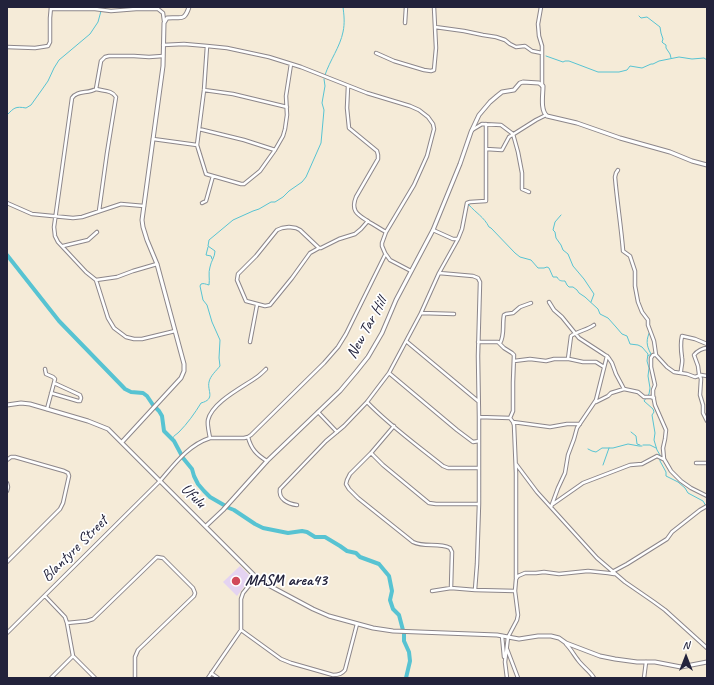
<!DOCTYPE html>
<html>
<head>
<meta charset="utf-8">
<style>
  body { margin:0 }
  #map { position:relative; width:714px; height:685px; overflow:hidden; background:#f5ebd8; font-family:Caveat,sans-serif }
  canvas { display:block }
  .frame { position:absolute; inset:0; border:8px solid #22223b; pointer-events:none }
  .north { position:absolute; left:666px; top:637px; width:40px; height:40px; -webkit-text-stroke:3px #fff; paint-order:stroke; rotate:0deg; font-size:11px; font-weight:700; line-height:16px; text-align:center; color:#22223b }
  .north::after { content:''; display:block; margin:auto; width:14px; height:18px; background:#22223b; clip-path:polygon(50% 0,100% 100%,50% 72%,0 100%) }
</style>
</head>
<body>
<div id="map">
<canvas width="714" height="685"></canvas>
<div class="frame"></div>
<div class="north">N</div>
</div>
<script>
const ctx = document.querySelector('canvas').getContext('2d');
ctx.lineJoin = 'round';
function paint(path, color) { ctx.fillStyle = color; ctx.fill(path, 'evenodd'); }
function strokePath(path, color, width, dash) { ctx.strokeStyle = color; ctx.lineWidth = width; ctx.lineCap = dash ? 'butt' : 'round'; ctx.setLineDash(dash || []); ctx.stroke(path); }
function drawText(font, color, halo, rows, align = 'center') {
  ctx.font = font + ' Caveat,sans-serif'; ctx.lineWidth = 3.5; ctx.setLineDash([]); ctx.textBaseline = 'middle'; ctx.strokeStyle = halo; ctx.fillStyle = color; for (const [text, x, y, turn = 0] of rows) {
    ctx.save(); ctx.translate(x, y); ctx.rotate((+turn || 0) * Math.PI / 180); ctx.textAlign = isNaN(turn) ? turn : align; if (halo) ctx.strokeText(text, 0, 0); ctx.fillText(text, 0, 0); ctx.restore();
  }
}
paint(new Path2D(`
  M240,566L249,575V580L237,596L223,582Z`), '#e4d3f1');
strokePath(new Path2D(`
  M639,16L641,18L647,17L660,27L661,33L663,39L662,42L663,43L666,45V48L670,54L671,58
  M546,56L563,62L565,61H569L598,72H619L627,70L630,66L642,68L651,64H653L659,61L679,57L692,59L704,58L707,60
  M325,75C330,60 340,47 343,32C345,23 344,15 343,7
  M7,115C14,108 15,106 26,108L31,105L41,91L48,81L54,68L59,60L65,55L90,34L98,22L101,11
  M469,205C476,213 484,217 489,227L491,228L515,253L520,257L531,260L538,268H544L547,267L549,268L553,277H557C559,281 561,281 565,281L567,285L569,287H573L577,290L579,293L585,297L598,309L600,314L608,318L616,327L622,334L627,336L630,344L638,345L642,347L648,354L647,361L649,368L648,376L650,388L649,394L644,401L653,409L654,412L652,415L655,433L654,440L657,450L660,455V461L666,472V476L678,482L685,488L688,493L703,501L706,506
  M561,215L555,222L553,230L555,232L556,238L561,245L563,250L568,254L573,266L584,279L594,294L591,302
  M208,247L206,255L211,256L212,259
  M648,356L651,354C646,345 646,340 650,331
  M631,432L636,436L637,444L640,445
  M172,439C174,435 176,435 179,432C187,424 195,413 201,403C216,399 207,391 209,382C210,376 217,370 220,366L219,358L220,340L212,322L207,305L203,300L200,286L201,284C204,283 205,284 209,285C210,279 208,273 210,267C211,261 215,257 215,251L208,246L209,240L233,220L253,211L259,209L271,202H275L283,197L289,191L302,182L306,177L321,143L324,110L322,103L325,86L324,79
  M643,445H650L656,448
  M588,449L592,451L596,452L602,448H613L628,444L639,446H642
  M603,465L609,448`), '#57c3d2', 1);
strokePath(new Path2D(`
  M7,255L59,321L125,389L131,392L143,393L147,396L153,405
  M156,408L159,411L162,416L164,431L174,441L182,456
  M183,458L192,469L194,476L198,484L204,491L210,497L229,508L234,510L255,524L263,528L288,533L302,531L307,532L315,537H325L340,546L347,551L356,553L360,557L379,564L389,576L392,591L390,600L393,609L399,615L404,634V641L409,652L410,661L406,678`), '#57c3d2', 4);
const minor = new Path2D(`
  M541,7L538,24L539,36L542,46V86
  M51,9H95L111,11L136,9H158L163,13L164,21
  M405,23L406,7
  M435,27L464,31L483,35L496,37L505,40L510,44L516,47L525,46L532,51L542,53
  M163,45L184,44L207,46L227,48L269,57L301,67L367,93L410,106L419,110L428,117L433,124L434,129L427,156L414,185L386,232L382,243V246L385,253L390,260L411,271
  M207,46L204,90L197,145L206,174L241,184H244L260,171L275,150L283,136L285,129L287,115L286,96L291,64
  M7,47L35,48L48,46L50,42V18L51,7
  M376,53L394,61L424,70L431,71L434,70L436,48L434,7
  M348,86L347,108L349,128L377,151L378,155V159L356,197C350,212 359,215 369,222C375,225 380,229 386,232
  M96,89C103,91 112,90 116,97L107,153L99,211
  M204,90L233,94L287,107
  M199,129L244,140L275,150
  M472,130L482,124L501,125L513,134L518,152L522,173V189L529,192
  M153,139L197,145
  M486,149L502,150L509,137L536,120L546,115
  M618,170L616,173L615,177C617,201 621,226 623,250V251L630,256L635,271V286L638,302L642,312L648,320V325L654,341L656,355L667,367L674,372L687,374L695,377L701,375L707,376
  M7,203L32,214L73,218L82,217L121,204L144,206
  M202,203L206,201L213,176
  M433,230L453,239H457
  M63,246L88,240L97,232
  M319,248L300,230L296,228L289,227L282,228L277,230L256,256L238,274L237,280L246,301L265,306L270,305L292,278L310,253L319,248H321L339,239L355,234L361,229L368,221
  M157,264L133,271L117,277L96,280L86,272L58,242L55,236L54,227L72,98C77,90 88,94 96,89L101,61L105,57L109,56H134L149,57L163,56
  M439,273L473,276L478,278L480,282L478,356L479,417V504L477,564L475,590
  M96,280L108,318L114,328L126,337L134,339H142L175,331
  M549,302L554,310L562,317L579,338L602,353L608,357L612,363L616,374L624,389
  M421,313L454,314
  M406,341L478,401
  M250,342L257,305
  M478,342H498L504,348L512,353L514,355L513,382V411L510,418
  M500,343C505,335 502,325 504,315L506,314L513,313L520,307L531,303
  M707,348C703,348 697,351 694,355L698,366L699,374L701,379L700,395L703,405V413L707,421
  M656,355H653L651,358V367L655,385L653,390V395L655,405L666,430L665,439L663,448L664,459L671,471L681,481L691,488L707,496
  M568,359L571,336C578,331 587,330 594,325
  M514,361L530,359L546,361L554,359H569L583,362H596L604,367
  M45,369L46,374L53,377L55,379L47,409
  M389,373L457,430L473,442L479,441
  M680,373L681,371C681,367 683,362 682,358C681,351 680,344 682,336L695,339L707,344
  M51,393L78,401H80L81,398L80,395L54,383
  M367,402C390,426 417,445 443,466L448,468H478
  M596,402L608,396L611,393L624,389L638,392L644,397H651L654,398
  M318,412L337,432
  M479,417L510,418
  M510,418L513,422L514,425L516,473V578
  M513,422L550,427L567,424H580
  M394,426L371,453L350,474L347,480L346,484L349,489L358,498L413,542C425,548 438,542 450,548L452,552L451,588
  M248,437C251,449 257,455 267,461
  M210,438C209,432 207,425 208,420C212,402 243,387 257,377C260,375 263,372 266,369
  M371,453L383,465L429,503L436,504H479
  M7,460L11,457H15L64,471L68,473L69,476L63,503L60,509L7,562
  M696,463H707
  M516,464L537,492L597,558L625,582L654,602L665,610L707,648
  M160,481C174,465 188,445 210,438H244L248,437L251,435L324,363L338,347L346,334L385,255
  M7,483L8,487L7,491
  M553,504L583,483L630,465L642,464L657,456L663,459
  M297,505C288,504 278,499 280,489L326,441L344,426L367,402L389,373L421,313L439,273L458,239L462,229L467,203L470,202L486,201V124
  M551,507L558,488L565,473L568,455L574,439L577,428L596,400L607,356
  M612,572L627,564L667,539L672,532L700,510L707,506
  M432,591L451,588L475,590L515,591
  M45,596L65,617L67,623L73,656L95,678
  M67,623L87,621L93,619L157,557L163,558L193,588L195,593L194,596L138,650L135,657V678
  M241,630L281,659L291,663L333,675C338,675 342,674 345,670L357,624
  M7,633L160,481
  M502,636L504,657
  M566,644C571,649 574,655 578,660C583,667 590,671 594,678
  M507,649L518,678
  M211,673L218,678
  M51,678L73,656
  M208,678L241,630V599L243,593L256,577
  M507,678L505,662L508,637L517,620L518,615L515,591L516,579L518,576L525,573H536L544,572L559,574L588,571L608,573L614,574
  M644,678L646,662`);
const tertiary = new Path2D(`
  M7,405L21,403L30,404L88,421L108,429L256,577L270,586L313,609L329,616L373,628L393,631L497,635L519,639L538,636H551L559,638L566,643L600,656L615,659L637,662H655L681,667L707,662
  M122,442L181,378L184,371V364L157,264L147,240L143,227L142,220L163,66L164,23L167,18C180,16 184,23 189,7
  M206,526L223,510L267,461L340,391L356,372L368,357L382,333L396,300L433,230L460,164L471,132L479,115L490,102L497,96L502,92L514,90L520,83L523,82L539,83L543,86C543,95 540,110 547,116L577,123L620,138L670,152L692,161L707,165`);
strokePath(minor, '#8c868a', 4.5);
strokePath(tertiary, '#8c868a', 5);
strokePath(minor, '#fff', 2.5);
strokePath(tertiary, '#fff', 3);
for (const [x, y, r, color] of [
  [236,581,5,"#d1495b"]
]) { const dot = new Path2D(); dot.arc(x, y, r, 0, 2 * Math.PI); ctx.fillStyle = color; ctx.fill(dot); strokePath(dot, '#fff', 1.5); }
drawText('16px', '#22223b', '#fff', [
  ["New Tar Hill",367,328,-61],
  ["Ufulu",193,496,44],
  ["Blantyre Street",75,549,-45]
]);
drawText('bold 16px', '#22223b', '#fff', [
  ["MASM area43",245,581]
], 'left');
</script>
</body>
</html>
